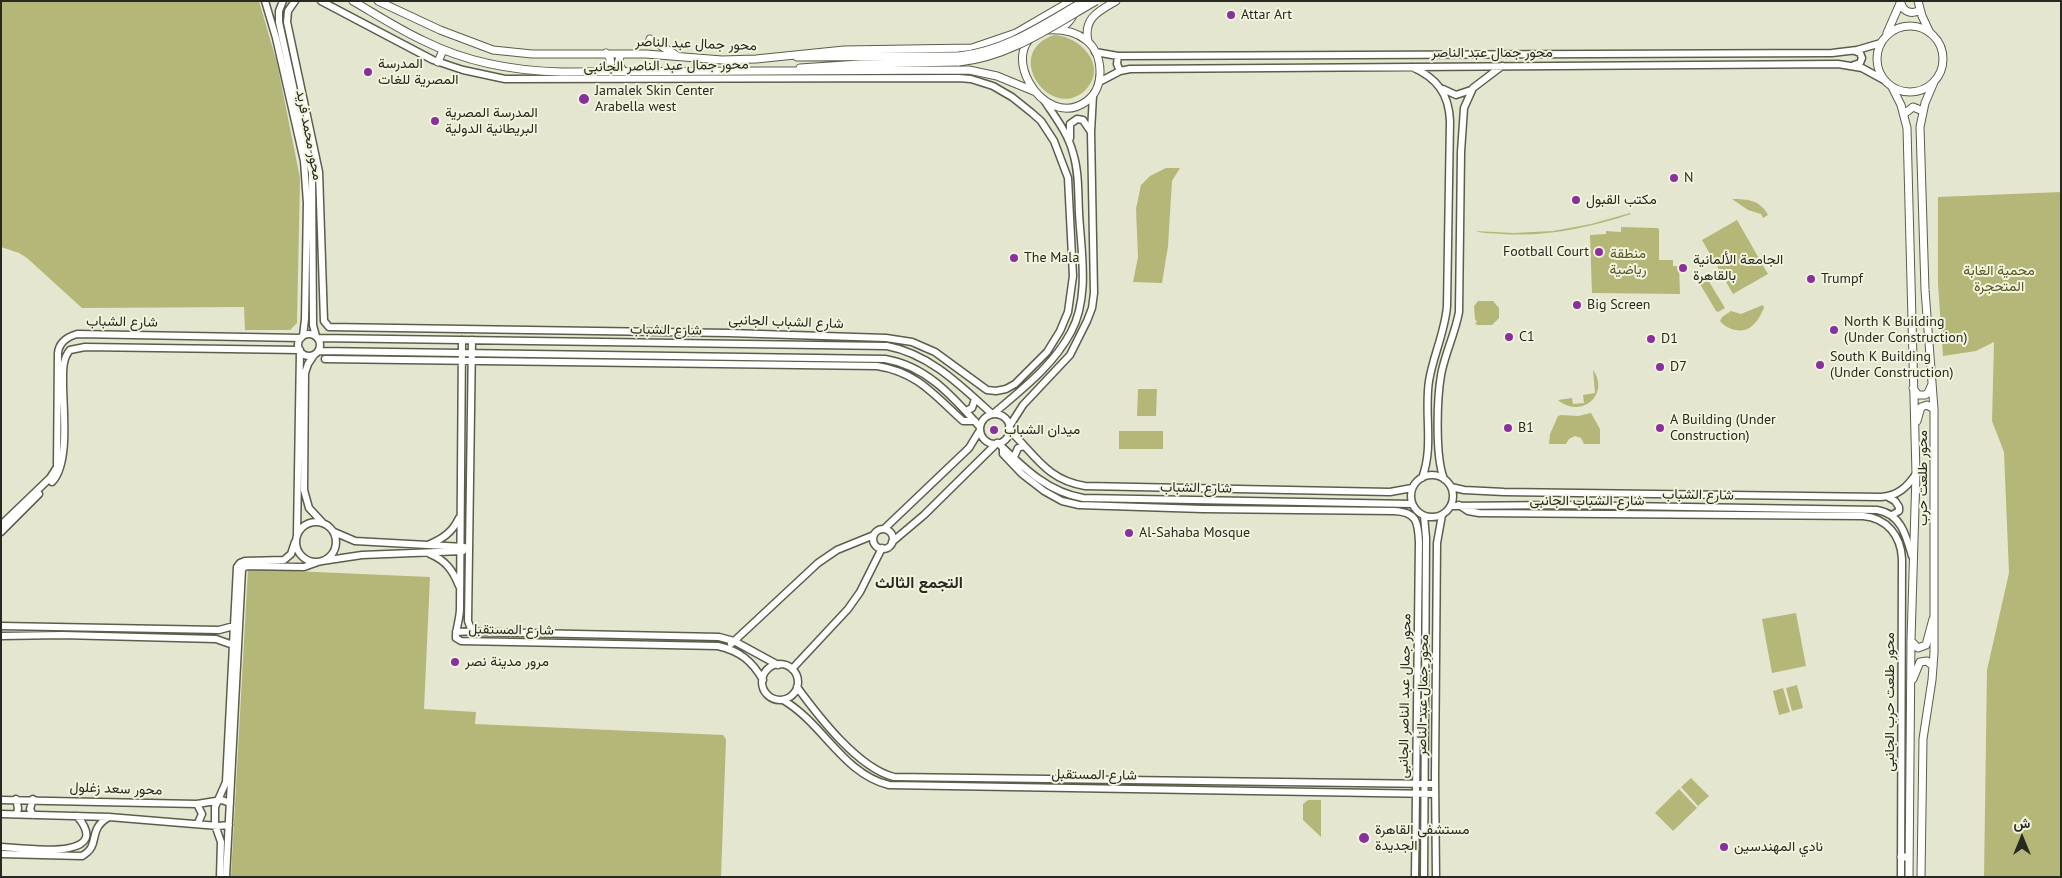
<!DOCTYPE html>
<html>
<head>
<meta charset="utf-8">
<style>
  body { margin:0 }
  #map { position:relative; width:2062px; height:878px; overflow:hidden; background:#e4e6d0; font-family:"PT Sans",Vazirmatn,sans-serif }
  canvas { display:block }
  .frame { position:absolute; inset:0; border:2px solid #282921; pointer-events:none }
  .north { position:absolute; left:1997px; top:813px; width:50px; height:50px; -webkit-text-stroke:4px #f1f3dd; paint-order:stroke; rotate:0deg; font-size:14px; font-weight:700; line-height:20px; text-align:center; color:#282921 }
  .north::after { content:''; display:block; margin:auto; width:18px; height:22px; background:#282921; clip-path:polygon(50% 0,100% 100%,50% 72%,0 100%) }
</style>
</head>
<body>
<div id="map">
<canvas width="2062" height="878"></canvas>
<div class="frame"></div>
<div class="north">ش</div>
</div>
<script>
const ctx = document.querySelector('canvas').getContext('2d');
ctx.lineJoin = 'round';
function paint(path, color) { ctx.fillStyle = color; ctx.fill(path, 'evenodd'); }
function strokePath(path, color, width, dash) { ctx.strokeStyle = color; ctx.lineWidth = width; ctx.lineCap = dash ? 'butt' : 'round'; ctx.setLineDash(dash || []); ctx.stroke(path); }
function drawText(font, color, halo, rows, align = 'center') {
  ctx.font = font + ' "PT Sans",Vazirmatn,sans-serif'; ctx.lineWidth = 4; ctx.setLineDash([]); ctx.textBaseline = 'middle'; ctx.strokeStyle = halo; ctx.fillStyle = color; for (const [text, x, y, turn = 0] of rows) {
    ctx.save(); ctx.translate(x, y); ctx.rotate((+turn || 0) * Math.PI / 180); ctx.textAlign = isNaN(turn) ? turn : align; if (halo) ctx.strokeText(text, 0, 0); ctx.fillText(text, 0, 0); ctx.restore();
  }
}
paint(new Path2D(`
  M1,1H259L277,63L300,178L297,323L290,330H245L244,307L82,308L27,258L19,253L1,247Z
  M1054,35C1079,36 1107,64 1088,87C1055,127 999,54 1054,35Z
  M1166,168H1180L1172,181L1168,246L1162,283L1133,282L1138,257L1136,209L1141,185L1150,176Z
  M2061,192V877H1984L1987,670L2009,573L2004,452L1992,421L1994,342L1976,351L1943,356L1938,284V197Z
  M1732,199C1748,199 1760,200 1768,215L1763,218L1761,214L1748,210Z
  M1630,213L1631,214C1589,228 1546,237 1502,234C1494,233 1483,234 1476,231L1513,233L1553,231L1591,224Z
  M1737,220L1768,274L1733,294L1702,240Z
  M1621,227L1657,228L1659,229V260H1673V266H1679L1680,294L1592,293L1590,235L1606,234V231L1621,232Z
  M1705,275L1725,308L1718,312L1716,311L1697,279Z
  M1478,301H1493L1499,308V318L1492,325H1477L1475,323L1477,322L1475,319L1474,306Z
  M1763,305L1764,308C1761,314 1758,321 1753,325C1744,335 1727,330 1720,321L1722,317L1731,311L1741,314Z
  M1593,370C1610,393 1583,419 1559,401L1558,400L1572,398L1573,404L1584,403L1583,395L1595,393Z
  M1138,389H1157L1156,416H1137Z
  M1591,413L1600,429V444H1584L1581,438L1575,436L1569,439L1566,444H1549L1550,434L1558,416L1561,415L1578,416Z
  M1119,431H1163V449H1119Z
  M248,569L430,577L424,709L476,712L475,724L723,735L726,739L721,877H231Z
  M1796,613L1806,666L1772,673L1762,619Z
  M1797,685L1803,708L1792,711L1786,688Z
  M1783,688L1790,712L1779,715L1773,691Z
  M1691,778L1709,796L1698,806L1681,787Z
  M1679,789L1697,808L1673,831L1655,813Z
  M1308,800H1321V837L1303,820V804Z`), '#b5b779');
const secondary = new Path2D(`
  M265,1L276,38L304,161L307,203L305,319L303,336
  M283,1L279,11V22L312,173L313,325L316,336
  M295,1L288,11L287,22L319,172L324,321L329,327L729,333L886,338L912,342L935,352L987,390L996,391L1006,389L1015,384L1047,352L1060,331L1068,312L1073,276L1068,178L1054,141L1041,121L1032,113L1012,97L993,86L971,79L958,78L505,79L463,70L433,60L321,1
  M1095,52L1118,56L1832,53L1857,50L1881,43
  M1118,56L1117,64L1120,71
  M1854,65L1860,63L1862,58L1860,53L1855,51
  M1412,67C1437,78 1449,94 1450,121L1447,306C1445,332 1433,356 1429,381C1424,413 1434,447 1422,478
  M1099,82L1120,71L1130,69L1838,64L1862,68L1884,80
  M1443,89L1456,95L1471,90
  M1070,138V124L1077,119L1083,120L1091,132
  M298 345a11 11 0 1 1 22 0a11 11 0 1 1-22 0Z
  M318,338L887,346C930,354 961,386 992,414
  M462,340L460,609C460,618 455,633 456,638L461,641L718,646C740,651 752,661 763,680
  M472,340L468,621L471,629L480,632L719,637L734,641L778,665
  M319,351L885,359C927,366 953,397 980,427
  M314,355L308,364L305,373L304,490L309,508L322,522
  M325,359L877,366C917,372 934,395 963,421H975
  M966,411L972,408L975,399
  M993,414C1021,390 1053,366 1071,332C1090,297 1081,251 1079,213C1078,193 1079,172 1073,153C1068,133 1055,117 1044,100
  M980 429a15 15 0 1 1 30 0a15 15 0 1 1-30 0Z
  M1009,427L1023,405L1070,355L1087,321L1092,308L1094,293L1091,132L1093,95
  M1009,430C1035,454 1046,480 1085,486L1390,492L1412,488
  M998,443C1023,467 1047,492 1083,498L1412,504
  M1003,448V454L1022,474L1044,491L1062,501L1079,505L1203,509L1394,511C1417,512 1418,522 1419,542L1415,877
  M1014,457L1018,448L1024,446
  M1411 496a21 21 0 1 1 42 0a21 21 0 1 1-42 0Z
  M1444,479C1435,457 1437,399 1441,375C1445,353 1455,334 1459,312L1461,152L1464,108L1473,88L1502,66
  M52,482C70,464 63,409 63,384C63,372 62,359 70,350L85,347L300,350
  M1451,487L1464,490L1504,492L1881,497C1898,496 1907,487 1916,474
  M1888,497L1895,501L1899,507V511L1892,515
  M1459,505L1468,511L1479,513L1863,516C1887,518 1901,536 1902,559L1901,877
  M1451,506L1560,505L1877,510C1901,514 1906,535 1912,556
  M296 542a20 20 0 1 1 40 0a20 20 0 1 1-40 0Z
  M1,525L50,478L57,467L58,353C59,342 67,337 77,334L301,338
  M884,529L969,448L980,430
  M873 539a10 10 0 1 1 20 0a10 10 0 1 1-20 0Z
  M1,532L39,494
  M334,532L355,541L464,547
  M297,534L300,351
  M892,542L924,515L997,443
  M428,545C442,539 452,533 459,518
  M430,554C445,560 453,570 459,586
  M322,561L362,555L463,551
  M1,626L219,630L234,626
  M456,632L475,631
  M1,636L62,635L216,639L233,645
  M731,644L818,563L837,550L874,535
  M762 682a18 18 0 1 1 36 0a18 18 0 1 1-36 0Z
  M792,669L848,609L860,592L882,548
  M797,687C819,717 858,768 894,777L1435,784
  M783,700C823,723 843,774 889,785L1435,794
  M16,799L18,808L17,814
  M33,799L30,809L33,815
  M1,800L197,804L222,800L230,803
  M197,804L202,814L198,823
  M1,814L109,817L218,826L229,825
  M1,847C22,848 116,862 77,816
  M1,854L82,856C102,845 86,830 109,817
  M220,877L221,842L215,825V807L226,782L237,567L240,563L245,561L284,560L291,554L295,542
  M226,877L242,569L246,566L304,567L318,562
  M1424,877L1426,538L1424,516
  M1436,877L1435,775L1437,543L1442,515`);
const primary = new Path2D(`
  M353,1C377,15 400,30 424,41C468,63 514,71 562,72L969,70L997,76L1036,92
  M378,1L440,30L493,50L532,54H646L722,60L756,59L844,50L972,48L1016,33L1071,1
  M1918,1L1922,16L1930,33
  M1901,3C1903,12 1912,15 1920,10
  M1877 59a33 33 0 1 1 66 0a33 33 0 1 1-66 0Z
  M1046,30C1060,29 1075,31 1086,40C1104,54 1105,88 1087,101C1042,134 992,43 1046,30Z
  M1059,30C1071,22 1075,15 1077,1
  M1887,33L1901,1
  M650,39L676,55
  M1088,41C1083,18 1099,11 1116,1
  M606,53C612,59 612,65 606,71
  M621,54L618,63L623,71
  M797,57L959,56
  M438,62L443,50
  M800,68L860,64L959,62
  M1892,87L1901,105L1907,128L1916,474L1911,640L1909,877
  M1904,114L1913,107L1923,111
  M1913,388L1918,395H1925L1928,393L1932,384
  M1917,421L1921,407L1927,405L1934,409
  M1911,641L1918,648L1926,645L1933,619
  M1913,679L1920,662L1927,661L1933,666
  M1901,857H1909
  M1921,877L1923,739L1932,680L1934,653V409L1925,290L1920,127L1925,103L1934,82`);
strokePath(secondary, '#5c5e4b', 9);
strokePath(primary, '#5c5e4b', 9);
strokePath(secondary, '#fff', 6);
strokePath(primary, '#fff', 7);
const primaryBridge = new Path2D(`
  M959,56C1006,51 1044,24 1084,1
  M959,62C1010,57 1052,26 1096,1`);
strokePath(primaryBridge, '#5c5e4b', 9, []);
strokePath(primaryBridge, '#fff', 7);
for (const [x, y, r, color] of [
  [1231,15,5,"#8a309c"],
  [368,72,5,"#8a309c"],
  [584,99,6,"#8a309c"],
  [435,121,5,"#8a309c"],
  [1674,178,5,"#8a309c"],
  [1576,200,5,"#8a309c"],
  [1599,252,5,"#8a309c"],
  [1014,258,5,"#8a309c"],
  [1683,268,5,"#8a309c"],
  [1811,279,5,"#8a309c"],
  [1577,305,5,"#8a309c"],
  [1834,330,5,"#8a309c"],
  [1509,337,5,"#8a309c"],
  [1651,339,5,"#8a309c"],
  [1820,365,5,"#8a309c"],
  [1660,367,5,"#8a309c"],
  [1508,428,5,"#8a309c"],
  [1660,428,5,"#8a309c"],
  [994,430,5,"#8a309c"],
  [1129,533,5,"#8a309c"],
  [455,662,5,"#8a309c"],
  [1364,838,6,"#8a309c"],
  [1724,847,5,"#8a309c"]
]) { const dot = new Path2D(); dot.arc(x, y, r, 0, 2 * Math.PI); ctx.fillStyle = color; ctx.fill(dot); strokePath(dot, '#f1f3dd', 2); }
drawText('14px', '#282921', '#f1f3dd', [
  ["Attar Art",1241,15],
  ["المدرسة",378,64],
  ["المصرية للغات",378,80],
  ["Jamalek Skin Center",595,91],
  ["Arabella west",595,107],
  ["المدرسة المصرية",445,113],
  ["البريطانية الدولية",445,129],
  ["N",1684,178],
  ["مكتب القبول",1586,200],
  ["Football Court",1589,252,"right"],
  ["The Mala",1024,258],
  ["الجامعة الألمانية",1693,260],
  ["بالقاهرة",1693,276],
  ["Trumpf",1821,279],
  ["Big Screen",1587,305],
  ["North K Building",1844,322],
  ["(Under Construction)",1844,338],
  ["C1",1519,337],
  ["D1",1661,339],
  ["South K Building",1830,357],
  ["(Under Construction)",1830,373],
  ["D7",1670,367],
  ["A Building (Under",1670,420],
  ["Construction)",1670,436],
  ["B1",1518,428],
  ["ميدان الشباب",1004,430],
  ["Al-Sahaba Mosque",1139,533],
  ["مرور مدينة نصر",465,662],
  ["مستشفى القاهرة",1375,830],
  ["الجديدة",1375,846],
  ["نادي المهندسين",1734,847]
], 'left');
drawText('14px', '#282921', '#f1f3dd', [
  ["محور جمال عبد الناصر",696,44,2],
  ["محور جمال عبد الناصر",1492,53],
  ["محور جمال عبد الناصر الجانبى",666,66,-1],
  ["محور محمد فريد",309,135,79],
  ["شارع الشباب",122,322,1],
  ["شارع الشباب الجانبى",786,322,2],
  ["شارع الشباب",666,330,1],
  ["محور طلعت حرب",1923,478,-90],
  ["شارع الشباب",1196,488,1],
  ["شارع الشباب",1698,495,1],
  ["شارع الشباب الجانبى",1587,501],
  ["شارع المستقبل",511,630,1],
  ["محور جمال عبد الناصر",1423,695,-89],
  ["محور جمال عبد الناصر الجانبى",1405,696,-89],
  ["محور طلعت حرب الجانبى",1890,702,-90],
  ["شارع المستقبل",1094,775,1],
  ["محور سعد زغلول",116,789,2]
]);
drawText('14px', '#565722', '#f1f3dd', [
  ["منطقة",1628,254],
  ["رياضية",1628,270],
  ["محمية الغابة",1999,271],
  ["المتحجرة",1999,287]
]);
drawText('bold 16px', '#282921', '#f1f3dd', [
  ["التجمع الثالث",919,583]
]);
</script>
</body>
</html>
